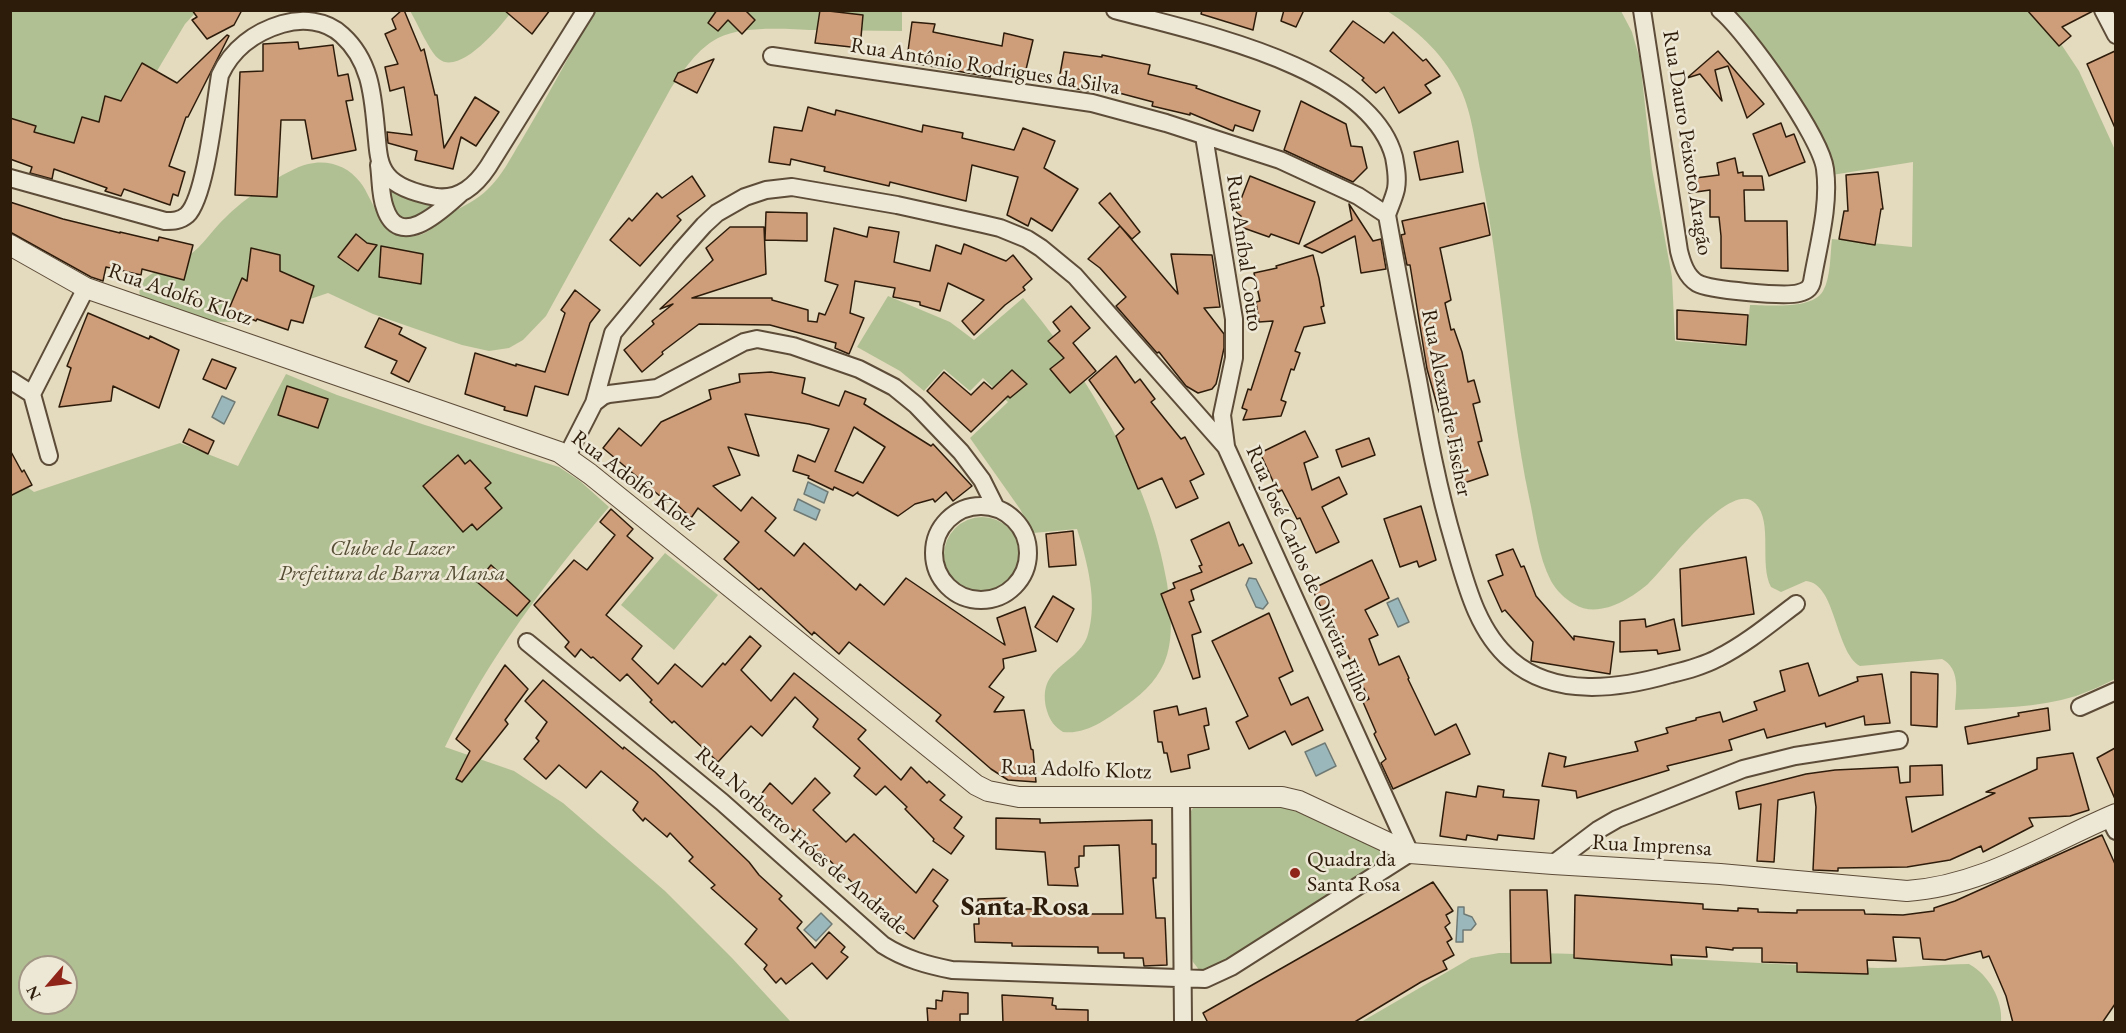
<!DOCTYPE html>
<html>
<head>
<meta charset="utf-8">
<style>
  body { margin:0 }
  #map { position:relative; width:2126px; height:1033px; overflow:hidden; background:#e4dabe; font-family:"EB Garamond",serif }
  canvas { display:block }
  .frame { position:absolute; inset:0; border:12px solid #2e1c0b; pointer-events:none }
  .north { position:absolute; left:18px; top:955px; width:60px; height:60px; box-sizing:border-box; background:#ede7d5; border:2px solid #a19684; border-radius:50%; rotate:242deg; font-size:16px; font-weight:700; line-height:24px; text-align:center; color:#2e1c0b }
  .north::after { content:''; display:block; margin:auto; width:21px; height:27px; background:#8f2418; clip-path:polygon(50% 0,100% 100%,50% 72%,0 100%) }
</style>
</head>
<body>
<div id="map">
<canvas width="2126" height="1033"></canvas>
<div class="frame"></div>
<div class="north">N</div>
</div>
<script>
const ctx = document.querySelector('canvas').getContext('2d');
ctx.lineJoin = 'round';
function paint(path, color) { ctx.fillStyle = color; ctx.fill(path, 'evenodd'); }
function strokePath(path, color, width, dash) { ctx.strokeStyle = color; ctx.lineWidth = width; ctx.lineCap = dash ? 'butt' : 'round'; ctx.setLineDash(dash || []); ctx.stroke(path); }
function drawText(font, color, halo, rows, align = 'center') {
  ctx.font = font + ' "EB Garamond",serif'; ctx.lineWidth = 5; ctx.setLineDash([]); ctx.textBaseline = 'middle'; ctx.strokeStyle = halo; ctx.fillStyle = color; for (const [text, x, y, turn = 0] of rows) {
    ctx.save(); ctx.translate(x, y); ctx.rotate((+turn || 0) * Math.PI / 180); ctx.textAlign = isNaN(turn) ? turn : align; if (halo) ctx.strokeText(text, 0, 0); ctx.fillText(text, 0, 0); ctx.restore();
  }
}
paint(new Path2D(`
  M2028,10L2061,44L2079,71L2115,150V679C2103,685 2090,691 2076,696C2037,708 1995,708 1955,710C1956,693 1961,669 1942,659L1860,666C1835,652 1836,583 1806,581L1781,592L1771,587C1759,564 1773,523 1756,504C1731,476 1665,569 1648,584C1629,600 1598,619 1574,604C1565,599 1556,590 1551,581C1538,556 1535,524 1529,497C1507,390 1503,281 1481,174C1475,144 1472,109 1457,82C1441,52 1416,29 1387,11H1621L1632,32L1640,60L1652,169L1672,277L1675,341L1746,346L1750,305C1769,305 1812,310 1823,291C1831,277 1830,255 1832,239L1912,247L1913,162L1832,175L1726,11Z
  M11,11H197L185,24L154,76L78,142L63,145H11Z
  M410,11H512C501,26 460,76 439,59C430,53 417,22 410,11Z
  M595,11H902V31C873,31 843,30 814,30C787,29 743,25 718,38C697,49 684,70 671,88L546,316L523,340L509,348L489,351L462,345L373,314L328,293L260,316L231,322L195,321L142,301C130,276 163,270 179,261C200,252 209,233 225,218C241,201 286,169 308,164C328,159 348,166 360,182C368,192 371,204 379,214C388,225 404,241 420,235C432,231 440,220 450,214C463,206 477,200 488,189C502,176 511,157 521,141C547,98 570,53 595,11Z
  M386,190L439,204L421,218L397,219Z
  M888,296L950,322L974,340L1023,298C1089,376 1150,480 1167,583C1170,605 1174,633 1167,655C1161,676 1145,692 1128,704C1109,717 1088,735 1063,732C1055,727 1050,721 1047,711C1035,665 1079,666 1088,634C1098,601 1087,561 1077,529L1033,533L1020,509L970,438L1008,402L983,378L970,391L944,369L924,391L900,371L857,347Z
  M286,374L337,395L425,425L559,467L580,481L609,507C546,581 488,659 445,747L514,771L563,803L665,891L732,958L791,1022H11L10,474L34,492L180,443L238,466ZM30,967H66V1003H30Z
  M944 555a38 38 0 1 1 76 0a38 38 0 1 1-76 0Z
  M665,553L718,595L674,650L621,605Z
  M1199,803L1292,805L1390,853V856L1212,971H1200L1193,962L1190,951L1189,814L1193,808Z
  M1499,953C1626,952 1752,965 1878,968C1909,968 1939,964 1969,964C1989,975 2003,1000 2001,1022H1361L1471,958Z`), '#b1c093');
const water = new Path2D(`
  M222,396L235,402L224,424L212,417Z
  M808,482L828,492L824,503L804,494Z
  M798,499L820,510L816,520L794,510Z
  M1249,578L1256,579L1268,603L1263,609L1256,607L1246,585Z
  M1398,598L1409,622L1398,627L1387,603Z
  M1325,743L1336,766L1316,776L1305,752Z
  M1458,907H1464V914L1472,917L1476,924L1471,930H1463V942H1456Z
  M821,913L832,924L816,941L804,930Z`);
paint(water, '#9ab8bc');
strokePath(water, '#6f7a75', 1.5);
const building = new Path2D(`
  M192,10H242L234,25L207,39L192,20L197,17Z
  M402,10H404L421,51L424,49L435,95H437L444,148L475,97L499,112L476,146L461,137L453,169L415,160L417,151L388,143L387,132L412,135L404,87L390,91L385,67L398,64L385,34L396,29L392,19Z
  M504,10H550L532,34Z
  M717,10H745L755,20L742,34L728,20L718,31L708,23Z
  M820,10L863,15L860,48L815,43Z
  M1202,10H1257L1253,30L1201,14Z
  M1284,10H1304L1296,27L1281,21Z
  M2027,10H2093V11L2062,27L2071,36L2059,46Z
  M1353,21L1384,43L1393,32L1423,61L1426,59L1440,76L1425,85L1431,93L1399,113L1384,87L1376,93L1362,80L1364,78L1330,51Z
  M912,22L935,24L933,32L1002,46L1004,33L1033,40L1023,82L991,72L990,77L913,63L914,52L908,51Z
  M227,35L229,36L188,117H186L169,166L185,172L178,196L173,194L170,205L124,189L121,196L105,191L107,188L54,169L52,179L30,173L32,167L10,159V118L36,126L34,132L74,143L82,117L99,122L105,96L121,101L142,63L177,83Z
  M298,42L299,49L333,45L338,76L348,74L353,100L346,101L356,150L312,159L305,120H281L277,197L235,195L240,72L263,71V44Z
  M1718,51L1764,104L1747,118L1728,66L1715,70L1722,101L1700,74L1687,78Z
  M2115,51V128L2087,64Z
  M1064,52L1102,57V55L1150,65L1148,74L1197,86L1196,88L1260,111L1253,131L1235,125L1233,131L1190,113V115L1152,106L1153,102L1089,85L1088,91L1058,85Z
  M714,59L697,93L674,81L678,73Z
  M1301,101L1346,124L1351,146L1362,147L1367,168L1353,182L1284,150Z
  M808,107L835,115L836,110L922,132L923,125L963,133L962,138L1014,150L1023,128L1055,141L1044,168L1078,189L1052,231L1031,218L1028,226L1007,215L1018,177L972,165L966,201L890,182L889,186L824,171L825,167L791,159L790,165L769,162L774,127L802,131Z
  M1781,123L1786,137L1794,134L1805,162L1769,176L1753,134Z
  M1458,141L1463,172L1420,180L1414,152Z
  M1735,158L1738,173L1743,172V176H1762L1764,190H1744L1745,221H1787L1788,271L1721,268V236L1719,217H1710V190L1689,193L1687,179L1719,175L1717,163Z
  M1878,172L1883,209H1881L1875,245L1839,239L1844,211H1848L1846,175Z
  M692,176L705,196L677,216L681,220L640,266L610,240L629,218L632,221L657,193L662,198Z
  M1250,176L1315,202L1299,244L1271,234L1269,237L1238,226L1241,216L1236,212Z
  M1110,193L1140,232L1132,239L1099,203Z
  M10,202L63,219L120,233V232L158,241L159,237L193,245L184,280L142,269L141,275L106,267L103,281L91,277L10,232Z
  M1484,203L1490,235L1440,248L1451,300L1445,303L1451,330L1454,329L1462,352L1468,382L1474,380L1480,402L1473,404L1482,441L1478,442L1488,475L1461,484L1447,432L1441,412H1439L1427,369L1410,265H1407L1401,235L1405,234L1402,221Z
  M1349,204L1373,241L1381,239L1386,269L1361,273L1355,236L1322,253L1304,246L1352,220Z
  M766,212L807,213V241L765,240Z
  M1120,226L1178,294L1171,254L1212,255L1220,307L1204,308L1224,334V348L1218,376L1216,384L1212,389L1198,393L1186,386L1159,352L1157,353L1116,306L1126,297L1100,268L1088,259Z
  M730,227H764L766,274L692,298H772V300L808,310V321L817,322L819,313L825,315L838,285L825,281L834,228L867,237L869,227L899,232L894,262L930,271L936,245L961,254L964,244L1006,261L1013,255L1032,279L1023,287L1025,290L1005,305L974,335L962,321L984,300L948,283L940,311L920,305V302L893,297L895,288L855,281L850,313L864,318L849,354L835,348L836,343L770,325L699,324L662,352L663,354L642,372L624,350L654,324L652,321L673,304L660,309L713,260L706,248Z
  M356,234L367,243L377,245L358,271L338,257Z
  M381,246L423,254L421,284L379,277Z
  M251,248L280,255V271L314,286L303,323L291,320L288,330L257,319L256,321L229,309L242,278L247,281Z
  M1313,255L1319,278L1324,306L1321,307L1325,323L1304,327L1295,351L1300,353L1294,370L1291,369L1281,400L1286,402L1281,416L1243,420L1247,410L1242,408L1248,389L1251,390L1273,321L1259,322L1256,302L1260,301L1254,273L1277,268L1276,266Z
  M575,290L600,310L590,323L568,395L535,386L527,416L504,410L505,407L465,394L475,353L516,366V364L545,372L565,313L561,310Z
  M1071,306L1090,328L1073,343L1096,371L1070,393L1050,369L1064,358L1048,341L1060,331L1053,322Z
  M1677,310L1748,315L1746,345L1677,339Z
  M88,313L149,339L150,336L179,350L159,408L113,386L111,401L59,407L71,368L67,366Z
  M379,318L402,328L399,334L426,348L409,382L391,373L397,361L365,347Z
  M1116,356L1135,383L1140,379L1155,399L1151,402L1181,439L1185,437L1204,474L1190,481L1198,498L1176,508L1162,478L1138,489L1116,436L1124,429L1089,380Z
  M212,359L236,368L226,389L203,379Z
  M1012,370L1027,384L1010,398L1008,396L971,432L927,391L944,372L971,395L984,382L992,389Z
  M771,372L805,378L802,393L839,406L845,391L866,399L864,404L931,446L933,444L972,486L953,501L946,492L935,502L933,499L915,504L898,516L857,493L858,492L853,496L834,487L833,490L808,478L809,476L793,471L798,455L815,462L829,429L809,424L745,414L759,456L728,447L740,475L713,486L741,511L752,497L776,518L765,531L794,556L804,543L856,590L860,584L884,605L906,578L1005,645L997,618L1025,607L1036,651L1003,659L1004,668L989,687L1004,697L994,712L1024,710L1031,749L1033,750L1036,782L1008,780L991,769L936,721L941,715L849,642L839,654L814,632L812,635L761,588L759,590L724,559L739,542L698,508L691,518L670,498L667,502L603,448L619,428L641,446L661,422L711,399L709,390L740,382L739,374ZM854,427L885,447L863,483L835,471Z
  M287,386L328,399L318,428L278,415Z
  M189,429L214,441L208,454L183,442Z
  M1305,431L1318,457L1304,463L1312,490L1339,477L1347,494L1322,507L1339,542L1316,553L1300,518L1297,519L1282,490L1278,492L1260,453Z
  M1369,438L1375,455L1342,467L1336,450Z
  M10,450L22,472L24,470L32,485L10,496Z
  M458,455L465,464L470,460L491,483L485,488L502,508L477,530L472,524L463,532L423,486Z
  M1421,506L1436,560L1419,567L1417,561L1400,567L1384,519Z
  M611,509L633,529L627,536L653,558L606,615L642,646L632,659L658,684L675,664L702,687L723,663L725,665L750,636L761,646L741,670L771,701L794,673L866,730L858,739L901,780L911,767L927,783L929,781L945,795L940,800L962,817L954,828L964,836L951,854L933,841L934,839L905,809L907,807L885,786L876,795L854,776L860,768L813,727L818,719L795,697L762,736L751,726L718,762L674,721L672,723L650,702L652,700L627,674L620,681L593,657L591,658L581,649L575,657L565,647L569,642L534,605L574,560L587,570L615,535L600,522Z
  M1229,522L1239,546L1243,544L1252,563L1191,590L1194,600L1189,602L1201,632L1192,635L1200,677L1193,679L1161,594L1175,588L1173,583L1202,572L1199,566L1202,565L1191,540Z
  M1073,531L1076,565L1049,567L1046,534Z
  M1513,549L1521,567L1524,566L1536,596L1574,640V636L1614,642L1610,674L1531,661L1533,642L1505,610L1502,612L1488,581L1503,575L1496,555Z
  M1746,557L1754,614L1682,626L1680,569Z
  M1372,560L1389,598L1365,610L1378,635L1369,639L1379,665L1399,656L1409,678L1408,679L1435,735L1456,724L1470,754L1393,789L1381,763L1386,759L1374,734L1376,732L1363,702L1369,699L1327,612L1324,613L1312,589Z
  M491,565L530,601L517,616L477,582Z
  M1053,596L1074,609L1057,642L1035,627Z
  M1269,613L1293,671L1279,678L1291,705L1308,697L1323,730L1292,745L1285,731L1249,749L1236,722L1248,716L1212,641Z
  M1645,619L1646,627L1674,619L1680,650L1658,654L1657,650L1620,652V621Z
  M1808,663L1819,696L1858,681L1857,677L1882,674L1890,723L1865,725L1864,716L1826,727L1825,723L1767,738L1764,729L1729,740L1732,750L1667,766L1669,770L1577,798L1576,791L1542,786L1549,753L1566,757L1564,767L1638,751L1635,742L1668,733L1666,728L1696,720V718L1720,712L1723,722L1757,710L1754,702L1785,691L1780,671Z
  M505,665L528,689L505,720L508,724L462,782L456,779L470,751L456,739Z
  M1911,672L1938,674L1937,727L1911,725Z
  M543,680L623,749L624,747L655,772L749,862L759,875L782,896L779,899L802,922L797,928L815,948L829,932L845,947L841,952L848,957L827,979L812,963L786,984L781,978L776,983L764,969L767,965L745,944L757,929L711,888L715,885L689,861L693,857L670,833L667,837L645,818L643,821L633,810L638,802L601,771L586,788L559,765L546,779L524,759L539,741L536,738L547,722L525,701Z
  M1177,706L1179,715L1206,708L1209,725L1204,726L1209,749L1188,755L1190,768L1171,772L1167,753H1164L1162,742H1158L1154,711Z
  M2048,708L2050,730L1968,744L1965,727L2019,716L2018,713Z
  M2115,748V799L2097,758Z
  M2073,753L2089,810L2070,816L2029,818L2033,826L1983,852L1981,846L1950,860L1907,867L1838,868V871L1813,870L1816,807L1814,792L1778,800L1774,862L1757,861L1761,804L1739,809L1736,792L1806,774L1835,770L1898,767L1900,783L1910,782V766L1942,765L1943,795L1906,797L1912,832L1995,793L1986,792L2037,769V758Z
  M815,778L830,793L813,810L846,842L854,834L916,893L933,869L948,880L933,901L938,906L914,939L876,909L861,895L863,893L822,853L816,858L802,843L804,841L758,798L770,783L792,804Z
  M1478,786L1504,790L1503,797L1539,800L1534,839L1498,835L1497,840L1467,835L1466,840L1440,836L1446,792L1476,797Z
  M996,818L1040,819V823L1152,820V844H1156V878H1153L1156,918H1165L1167,965L1144,966L1143,958H1124V953H1098V947L1012,946V943L975,942L974,924H979L978,899L1007,898V909H1043V914H1123L1119,845L1084,846V856H1079V867L1075,868L1078,886L1048,885L1045,852L996,849Z
  M2102,835L2115,864V1004L2102,1023H2013L2006,996L1989,956L1983,958L1981,951L1945,960L1923,959L1920,938L1893,937L1896,961L1867,960L1868,974L1797,972V963L1762,962V948H1733V950L1706,947L1707,957L1671,955L1672,965L1574,958L1575,895L1703,904V909L1738,911V908L1758,909V912L1797,913V910H1864L1865,914L1903,915L1934,911V908L1955,901Z
  M1433,882L1453,911L1446,915L1450,923L1445,927L1452,939L1447,942L1454,955L1443,961L1447,969L1421,982L1353,1023H1208L1203,1013Z
  M1510,890H1547L1551,963H1511Z
  M943,991L968,993V1014H960V1023H928L927,1008L936,1009V1000L942,1001Z
  M1002,995L1053,998L1052,1005L1056,1006V1009L1088,1010V1023H1003Z`);
paint(building, '#ce9d7a');
strokePath(building, '#2e1c0b', 1.5);
const minor = new Path2D(`
  M1115,10C1195,32 1370,66 1394,157C1396,168 1398,178 1396,189C1394,198 1390,206 1387,215C1397,270 1407,325 1418,380C1428,435 1438,489 1454,543C1466,584 1477,631 1511,660C1555,698 1619,689 1671,674C1687,670 1703,666 1718,658C1746,644 1771,623 1796,604
  M1642,10L1679,251C1682,263 1686,276 1697,283C1709,290 1785,297 1799,293C1806,291 1810,289 1812,282C1818,246 1830,206 1825,169C1821,137 1746,31 1720,10
  M2103,10L2116,35
  M772,56L1092,103L1166,123L1280,160L1358,196L1387,215
  M1204,136L1234,319V358L1222,415L1226,446
  M379,165C381,179 380,195 385,208C399,251 441,211 460,194
  M10,178L165,221C173,221 180,221 187,215C206,197 215,104 220,75C232,49 255,32 282,24C302,18 326,20 342,35C373,63 373,101 377,140C378,152 379,165 387,175C397,188 420,194 436,197C460,200 476,185 488,167L586,10
  M10,380L32,394
  M594,403L603,396L609,394L657,388L744,342L757,339L793,346L859,369L894,387L916,405L961,452L982,480L996,508
  M49,456L32,394L86,288
  M934 553a47 47 0 1 1 94 0a47 47 0 1 1-94 0Z
  M527,642L722,802L883,945C905,959 927,965 952,970L1205,979L1231,967L1410,853L1226,447L1075,276L1041,248L1027,239L1000,228L983,224L897,205L792,187L766,190L745,197L717,213L704,225L680,252L613,333L594,403L567,456
  M2080,707L2116,691
  M1181,798L1183,1022
  M2109,817L2116,831
  M1553,864L1598,830L1617,819L1743,769L1795,756L1899,740`);
const tertiary = new Path2D(`
  M10,245L86,288L559,452L590,474L976,785L988,791L1019,797H1282L1299,801L1410,853L1553,864L1720,874L1907,891C1983,886 2047,843 2116,814`);
strokePath(minor, '#5c4c38', 20);
strokePath(tertiary, '#5c4c38', 22);
strokePath(minor, '#ede7d5', 16);
strokePath(tertiary, '#ede7d5', 20);
for (const [x, y, r, color] of [
  [1295,873,6,"#8f2418"]
]) { const dot = new Path2D(); dot.arc(x, y, r, 0, 2 * Math.PI); ctx.fillStyle = color; ctx.fill(dot); strokePath(dot, '#ede7d5', 2); }
drawText('22px', '#2e1c0b', '#ede7d5', [
  ["Rua Antônio Rodrigues da Silva",985,67,9],
  ["Rua Dauro Peixoto Aragão",1687,143,81],
  ["Rua Aníbal Couto",1244,253,82],
  ["Rua Adolfo Klotz",180,295,19],
  ["Rua Alexandre Fischer",1446,403,79],
  ["Rua Adolfo Klotz",634,481,37],
  ["Rua José Carlos de Oliveira Filho",1308,574,66],
  ["Rua Adolfo Klotz",1076,770,2],
  ["Rua Norberto Fróes de Andrade",801,841,41],
  ["Rua Imprensa",1652,846,3]
]);
drawText('italic 22px', '#554d34', '#ede7d5', [
  ["Clube de Lazer",392,549],
  ["Prefeitura de Barra Mansa",392,574]
]);
drawText('22px', '#2e1c0b', '#ede7d5', [
  ["Quadra da",1307,860],
  ["Santa Rosa",1307,885]
], 'left');
drawText('bold 28px', '#2e1c0b', '#ede7d5', [
  ["Santa Rosa",1025,907]
]);
</script>
</body>
</html>
